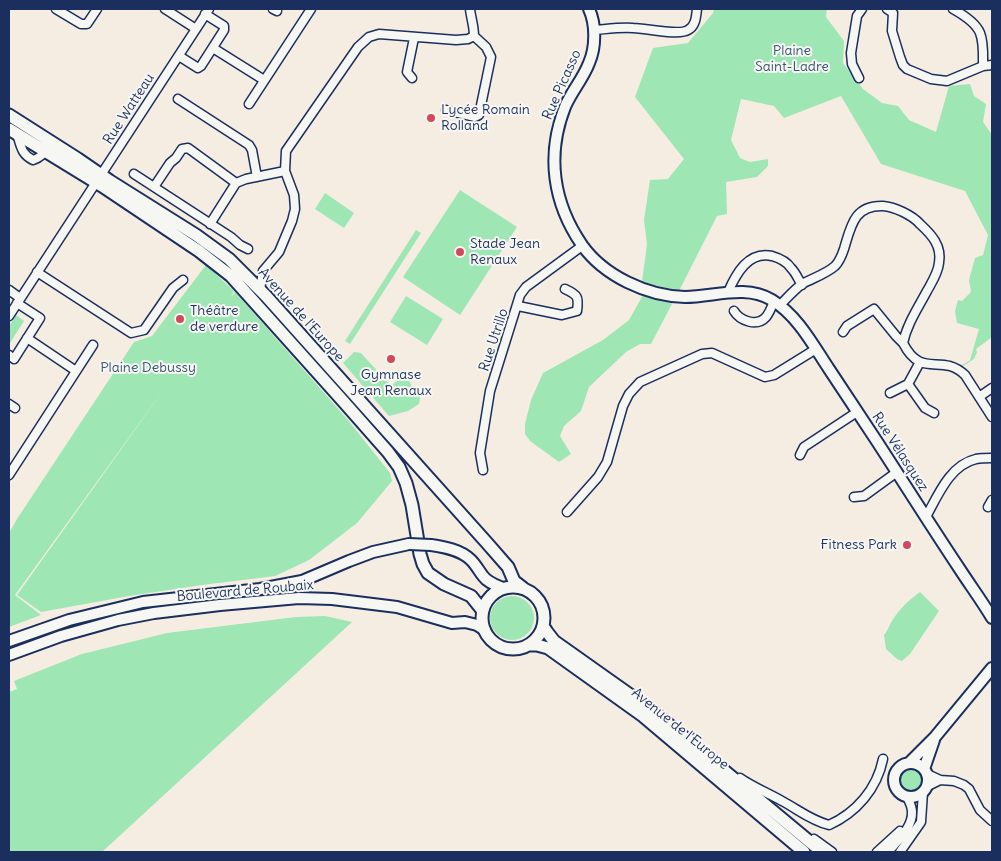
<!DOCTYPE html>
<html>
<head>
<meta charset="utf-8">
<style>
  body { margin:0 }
  #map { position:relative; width:1001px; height:861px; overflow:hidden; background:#f5ece2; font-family:Delius,sans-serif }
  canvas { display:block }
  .frame { position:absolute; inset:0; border:10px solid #1b2f5e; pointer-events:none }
</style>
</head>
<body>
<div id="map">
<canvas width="1001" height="861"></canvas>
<div class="frame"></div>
</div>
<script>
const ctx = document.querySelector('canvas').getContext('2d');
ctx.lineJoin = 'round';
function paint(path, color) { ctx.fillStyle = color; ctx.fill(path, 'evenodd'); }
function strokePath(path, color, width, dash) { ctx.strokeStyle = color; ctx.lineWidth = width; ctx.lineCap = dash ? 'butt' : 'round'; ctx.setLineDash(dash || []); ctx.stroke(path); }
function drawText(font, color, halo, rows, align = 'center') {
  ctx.font = font + ' Delius,sans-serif'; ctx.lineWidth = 4; ctx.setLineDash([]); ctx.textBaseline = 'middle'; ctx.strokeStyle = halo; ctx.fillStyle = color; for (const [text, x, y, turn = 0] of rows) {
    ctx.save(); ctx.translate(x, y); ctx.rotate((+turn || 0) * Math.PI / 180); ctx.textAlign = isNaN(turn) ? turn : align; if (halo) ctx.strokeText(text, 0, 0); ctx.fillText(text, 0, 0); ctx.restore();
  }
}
paint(new Path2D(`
  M714,9H827L826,17L844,41L843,63L863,89L882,103L898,106L909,120L936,132L949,86L970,84L974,96L986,104L983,122L992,135V337L976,349L977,352L974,359L963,366L964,369L961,366L970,360L979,329L957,323L955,311L958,300L962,301L971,292L969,280L975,258L983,255L988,235L965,191L881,164L841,96L784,118L774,106L741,99L731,140L740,158L750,162L768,159V166L757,177L726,182L727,214L717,216L679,291L642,282L647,244L644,220L650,180L668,179L684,159L635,97L653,48L688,43L713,13Z
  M460,190L517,227L460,315L403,277Z
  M325,193L354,213L344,228L315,209Z
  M416,230L421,233L350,344L345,341Z
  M206,265L234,291L231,297L235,292L348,420L390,473L392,481L357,523L309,560L275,576L202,585L129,596L41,612L17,595L167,385L15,595L41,615L9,627V533L17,519L134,342L152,336Z
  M643,295L673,302L651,344H640L626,352L589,387L581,411L564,426L560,436L571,454L559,462L530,441L525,434V424L531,400L543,373L603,340L629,320Z
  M406,296L443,319L427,345L390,322Z
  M16,315L24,321L10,343L9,342V326Z
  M354,352L361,353L391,386L406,373L412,387L420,398L419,404L408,411L389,416L343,363Z
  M920,592L939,611L910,654L902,661L897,659L886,649L884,635C888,630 889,626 892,621C899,609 909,600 920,592Z
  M490 618a22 22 0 1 1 44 0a22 22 0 1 1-44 0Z
  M325,616L352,622L102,852H9V692L17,689L14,681L82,654L167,633L296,617Z
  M899 780a12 12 0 1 1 24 0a12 12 0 1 1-24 0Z`), '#9ee7b5');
const street = new Path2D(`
  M56,9L81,24H87L97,9
  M165,9L196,29
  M273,9L277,11
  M887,9L893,13L892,31L900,57L903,65L907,69L931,79L947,81L983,66
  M953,9C962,14 976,23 980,33C984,43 983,56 983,66L992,65
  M594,30C607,29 621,27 633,28C645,28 679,36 688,30C696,26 696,16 697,9
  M213,48L264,80
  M179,56L198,68L201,66L224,30V26L205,14
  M412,78L407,72L414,38
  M859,78L852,64L851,53L857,16L862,9
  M178,99L249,145L252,150L257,177
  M249,104L311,9
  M446,110L475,117L479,115L491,57L486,47L474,36C474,26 471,18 470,9
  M17,134C21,146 21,154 33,160C39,158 44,155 46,148
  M134,174L231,237L240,245L248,249
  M154,187L170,163L176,158L182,149L188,148L236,183
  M210,224L236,183L246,179L285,171
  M37,272L131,333L144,330L173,288L183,280
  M9,290L20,298
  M260,290L263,271L279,252L292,221L295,209L294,195L285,171L286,151L358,47L369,37L379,34L456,40L468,39L474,36
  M728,292C736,274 748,251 772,256C779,258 787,262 791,268C796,273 798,279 802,285
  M780,305C787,298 794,290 802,284C813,278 826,274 835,266C840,261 842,255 844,249C851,226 854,205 883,206C895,207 912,215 920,224C932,235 942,246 939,263C938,273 932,282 927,291C918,308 907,324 903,343C922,380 941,352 965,375L992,417
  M518,306L562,315L577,311C579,297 578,295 565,289
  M734,311C740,321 757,327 766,317C770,312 772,306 774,301
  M9,316L209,9
  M843,332L847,326L874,309L896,336L903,343
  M27,338L76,371
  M9,355L14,359L40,318L17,303
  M920,362L908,384L925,408L934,413
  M890,393L908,384
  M979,397L992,388
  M9,404L15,408
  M800,455L804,447L857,412
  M483,470L480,453L490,391L520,295L526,287L582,246
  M9,475L93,345
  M854,497L864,496L897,472
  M988,507L992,500
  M567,512L598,477L607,462L623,406L629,394L640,382L702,354L712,353L765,377L774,375L816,349
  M926,517C938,495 950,465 976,459C981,458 987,458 992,458
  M927,774L940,780L954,781L964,785L969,789L980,810L992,821
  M740,778C753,787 768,793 782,801C799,810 810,820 829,825C856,813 877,789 883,759
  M926,787L940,780
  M814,839L832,852
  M877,852L900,831
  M888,852C897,841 913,827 912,812C912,806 909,801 907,797
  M900,852L921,822L923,792`);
const secondary = new Path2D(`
  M589,9C596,24 596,47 589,63C583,79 571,92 565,107C546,155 553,203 582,245C604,276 647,296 685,297C714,297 745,284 772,300C798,316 813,345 829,369C844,392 860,416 876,440C904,483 931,526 959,568C970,585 982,601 992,618
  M431,545C445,547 461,550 471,560C476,565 479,571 483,576C488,583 496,585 503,588
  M9,641L69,620L143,602L260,589L302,581L349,561L373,552L409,544
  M9,655L61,636L118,620L154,613L220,605L299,598L332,599L397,607L452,623L465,622L477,625L485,630
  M894 780a17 17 0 1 1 34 0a17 17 0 1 1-34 0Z
  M909,763L935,737L992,668
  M924,769L934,740`);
const primary = new Path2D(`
  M9,115L78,159L110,181L196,235L229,259L266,296L487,543L508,567L514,581L523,588
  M9,129L102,186L199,251L231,276L343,401L388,452L399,467L406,483L412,505L420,554L423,564L428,573L444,584L471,596L483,611
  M482 618a31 31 0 1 1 62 0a31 31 0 1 1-62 0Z
  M543,626L547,632L554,641L650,709L822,852
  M529,645H537L548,648L643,716L804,852`);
strokePath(street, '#1b2f5e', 11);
strokePath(secondary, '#1b2f5e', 14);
strokePath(primary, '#1b2f5e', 15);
strokePath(street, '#f6f6f2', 8);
strokePath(secondary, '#f6f6f2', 10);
strokePath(primary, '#f6f6f2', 11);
const secondaryBridge = new Path2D(`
  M409,544L431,545`);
strokePath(secondaryBridge, '#1b2f5e', 14, []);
strokePath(secondaryBridge, '#f6f6f2', 10);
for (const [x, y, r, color] of [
  [431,118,5,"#d1495b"],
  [460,252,5,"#d1495b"],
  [180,319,5,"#d1495b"],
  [391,359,5,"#d1495b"],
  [907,545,5,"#d1495b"]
]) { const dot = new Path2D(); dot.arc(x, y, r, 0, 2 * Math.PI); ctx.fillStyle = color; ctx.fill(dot); strokePath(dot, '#f6f6f2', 2); }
drawText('14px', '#35546f', '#f6f6f2', [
  ["Plaine",792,51],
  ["Saint-Ladre",792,67],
  ["Plaine Debussy",148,368]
]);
drawText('14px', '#1b2f5e', '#f6f6f2', [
  ["Rue Picasso",562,85,-66],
  ["Rue Watteau",129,109,-57],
  ["Avenue de l'Europe",301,315,48],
  ["Rue Utrillo",494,340,-72],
  ["Rue Vélasquez",900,452,57],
  ["Boulevard de Roubaix",245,591,-5],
  ["Avenue de l'Europe",680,729,39]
]);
drawText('14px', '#1b2f5e', '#f6f6f2', [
  ["Lycée Romain",441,110],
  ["Rolland",441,126],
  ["Stade Jean",470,244],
  ["Renaux",470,260],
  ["Théâtre",190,311],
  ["de verdure",190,327],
  ["Gymnase",391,375,"center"],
  ["Jean Renaux",391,391,"center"],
  ["Fitness Park",897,545,"right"]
], 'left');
</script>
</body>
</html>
